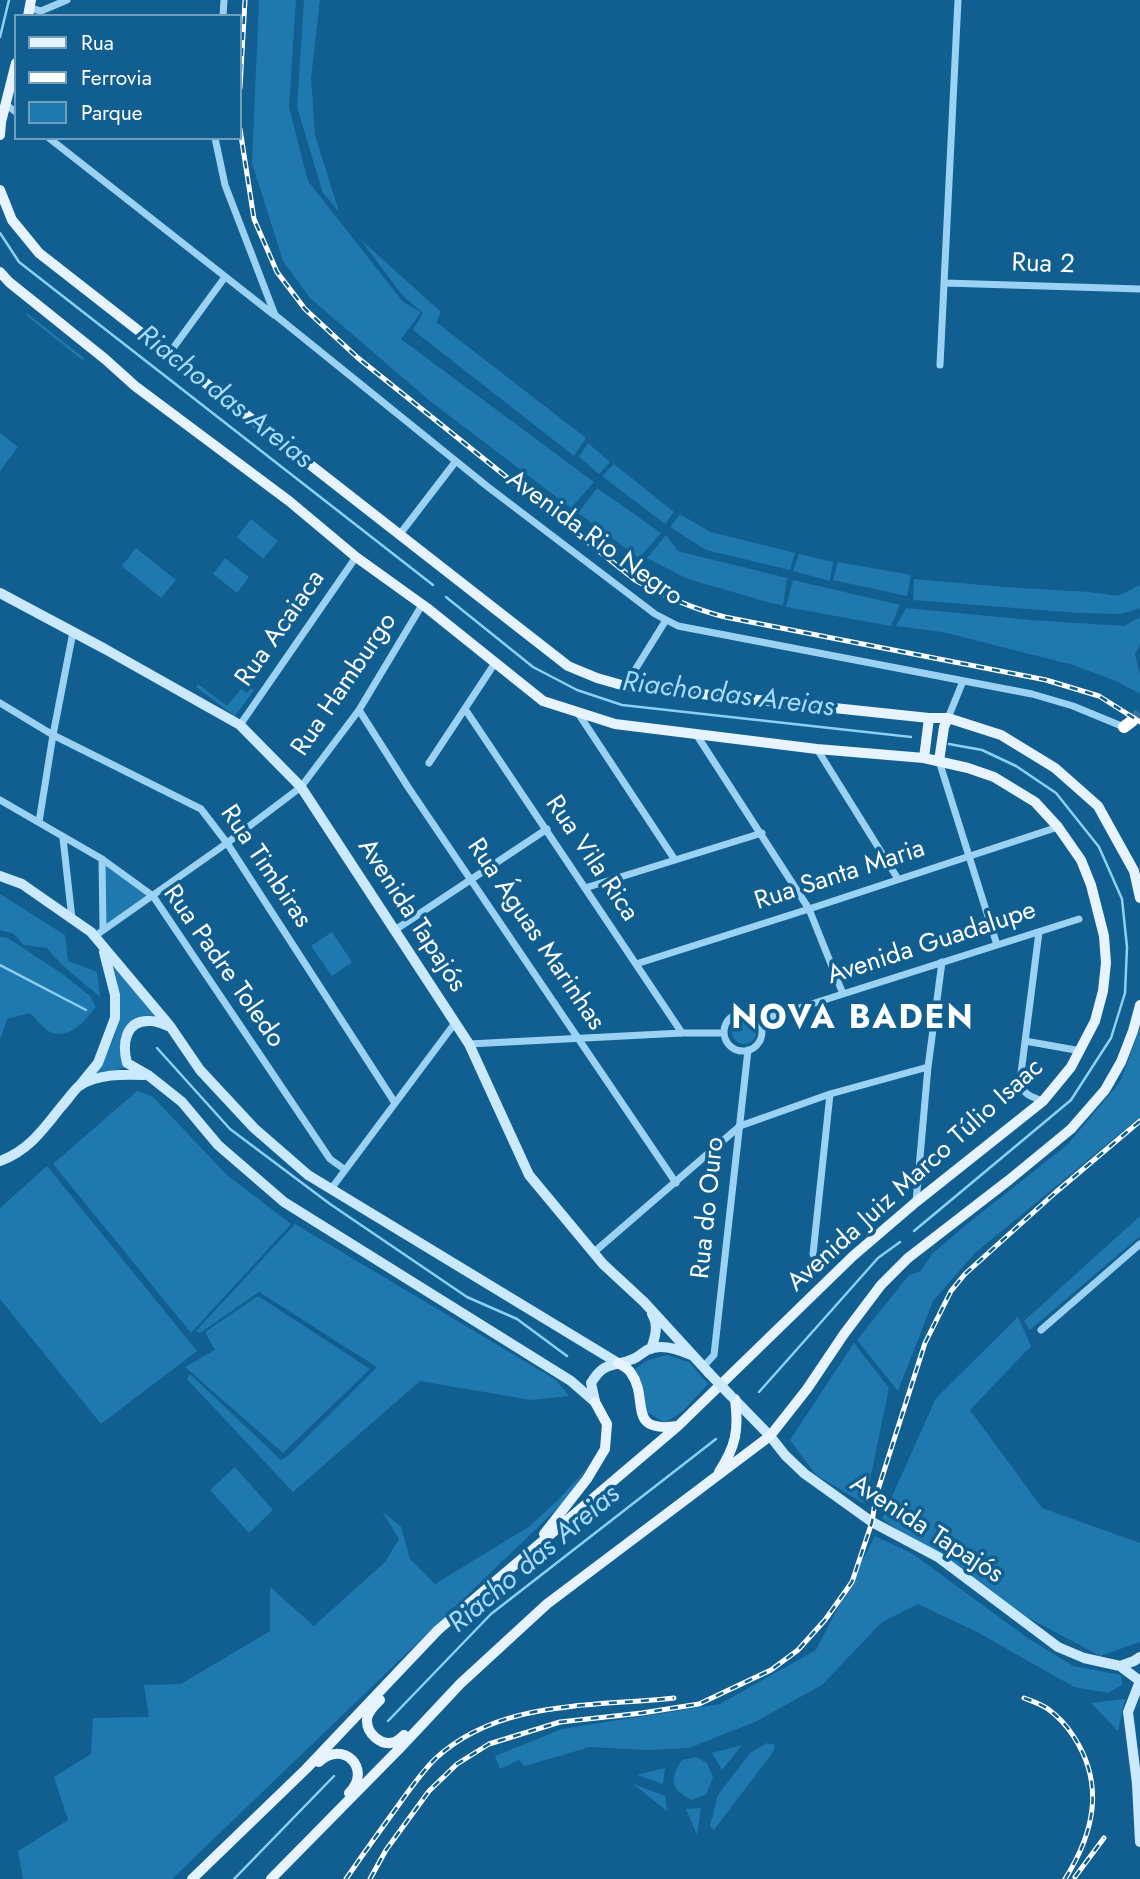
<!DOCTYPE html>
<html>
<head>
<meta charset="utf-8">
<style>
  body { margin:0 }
  #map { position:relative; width:1140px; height:1879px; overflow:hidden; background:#115e90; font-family:Jost,sans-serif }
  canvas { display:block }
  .legend { position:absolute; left:14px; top:14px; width:228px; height:126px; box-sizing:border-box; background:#115e90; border:2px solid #709ebc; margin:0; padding:9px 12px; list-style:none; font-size:21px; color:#fff }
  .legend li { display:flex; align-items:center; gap:14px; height:35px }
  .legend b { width:35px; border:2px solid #709ebc }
</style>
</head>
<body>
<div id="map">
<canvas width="1140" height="1879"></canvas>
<ul class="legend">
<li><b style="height:9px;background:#e7f4ff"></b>Rua</li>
<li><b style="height:9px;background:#fff"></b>Ferrovia</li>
<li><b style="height:19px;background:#1f79ae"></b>Parque</li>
</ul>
</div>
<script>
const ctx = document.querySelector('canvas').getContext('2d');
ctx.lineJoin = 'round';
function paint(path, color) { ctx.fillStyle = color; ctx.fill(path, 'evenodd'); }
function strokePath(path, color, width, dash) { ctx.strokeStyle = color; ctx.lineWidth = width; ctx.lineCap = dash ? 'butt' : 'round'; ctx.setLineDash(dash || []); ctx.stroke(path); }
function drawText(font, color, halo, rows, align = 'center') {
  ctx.font = font + ' Jost,sans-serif'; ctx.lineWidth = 7; ctx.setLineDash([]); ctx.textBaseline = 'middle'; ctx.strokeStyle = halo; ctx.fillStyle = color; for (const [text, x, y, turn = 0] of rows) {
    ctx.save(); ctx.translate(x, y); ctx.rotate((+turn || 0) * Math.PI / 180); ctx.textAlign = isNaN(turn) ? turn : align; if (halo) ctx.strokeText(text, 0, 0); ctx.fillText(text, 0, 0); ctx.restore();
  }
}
paint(new Path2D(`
  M259,0H296L289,107L308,181L403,302L421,312L401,339L594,482L571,508L430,401L310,298L283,261L252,163Z
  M304,0H320L311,78L315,135L339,212L323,193L297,107Z
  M361,240L441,312L436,322L586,438L574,456L413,330L423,313L402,295Z
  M28,314L84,358L82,360L26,315Z
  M0,433L18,447L0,471Z
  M588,443L610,462L599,474L579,457Z
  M614,464L674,512L665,524L602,476Z
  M597,488L661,533L639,558L578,513Z
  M680,514L710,532L795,553L790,570L706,550L670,527Z
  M251,519L278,541L263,559L237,537Z
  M666,535L678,551L787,578L783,605L771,603L688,579L647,558Z
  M136,548L176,580L161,598L122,566Z
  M799,554L833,562L830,581L793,571Z
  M225,558L249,577L237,593L213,574Z
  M838,562L911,575L907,596L833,580Z
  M914,579L1004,587L1089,592L1118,596L1140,585V608L1121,614L1078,613L913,600Z
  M793,580L900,605L891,626L786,607Z
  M906,608L1031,620L1124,626L1140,617V644L1135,654L1140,675V694L1116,681L1073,665L942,632L896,626Z
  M198,684L227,706L241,689L247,693L251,688L254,690L235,716L196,687Z
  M105,866L148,896L106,925Z
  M0,894L65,935L68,961L97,972L100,997C82,981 62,967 47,948L24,945L14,934L0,930Z
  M332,932L352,962L332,976L311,946Z
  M0,937L8,938L64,975L90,996L96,1007C85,1020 71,1040 50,1032C43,1029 36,1018 30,1013L7,1019L0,1040Z
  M113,966L156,1015L143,1018L122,1036L120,1050L126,1067L91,1077C120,1037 126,1014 113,966Z
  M732 1032a12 12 0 1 1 24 0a12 12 0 1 1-24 0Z
  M1140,1028V1117L975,1253L933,1301L898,1391L857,1340L909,1275L921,1271L932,1254L972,1220L1067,1145L1120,1082Z
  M137,1091L152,1096L227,1175L291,1224L191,1333L53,1164Z
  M47,1166L197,1351L101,1424L0,1299V1208Z
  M1140,1216V1236L1030,1330L1024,1321Z
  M295,1224L556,1380L569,1396L531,1400L420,1381L293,1492L187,1379L190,1374L281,1460L289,1455L377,1367L259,1292L200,1333L196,1331Z
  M258,1296L370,1369L283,1453L185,1367L215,1350L205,1332Z
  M1018,1317L1031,1346L970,1410L1042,1508L1140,1543V1642L1100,1656L1027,1617L882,1519L936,1398Z
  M854,1343L889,1388L865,1504L816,1475L790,1440Z
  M667,1355L689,1362L708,1384L683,1411L665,1423L647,1412L641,1384L635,1369L648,1360Z
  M235,1467L273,1510L249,1533L210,1490Z
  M588,1467L563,1503L172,1879H23L18,1851L68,1820L54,1777L91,1754L93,1718L149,1717L144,1685L181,1684L270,1631V1587L314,1626L385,1562L399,1539L382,1511L401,1527L410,1559L435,1584L530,1526L559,1499Z
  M875,1536L913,1554L1029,1639L1073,1666L1121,1675L1122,1685L1108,1693L1074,1687L977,1632L918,1604L882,1622L822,1685L755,1722L689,1748L647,1750L590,1747L525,1766L519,1760L500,1769L495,1756L562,1729L720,1704L816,1650Z
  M1125,1699L1118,1731L1091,1703Z
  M767,1743L775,1745L773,1752L714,1830L710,1826L718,1795L750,1753Z
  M742,1745L722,1770L712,1753Z
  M696,1757L707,1763L713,1778L706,1794L692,1800C670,1789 669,1780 682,1760Z
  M665,1768L663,1784L637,1775Z
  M633,1784L665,1796L667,1811Z
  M701,1808L697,1835L686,1809Z`), '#1f79ae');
strokePath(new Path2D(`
  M0,37L9,0
  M0,233L19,262L433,585
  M446,597L533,667L577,690L622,705L911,737
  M0,965L86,1010
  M157,1048L230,1129L330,1204L467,1297L517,1319L567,1356
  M914,1231L1071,1100L1111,1038L1125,993L1127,947L1122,899L1099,847L1056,793L1016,766L982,750L949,744
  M759,1392L878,1258L900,1242
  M388,1721L491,1614L716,1439
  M234,1879L334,1776`), '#8dd0f6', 2.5);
strokePath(new Path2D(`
  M1132,721L1140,714`), '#3576a1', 12, [12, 6]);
strokePath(new Path2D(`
  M30,8L41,11L67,0
  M223,16L224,0
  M5,104L16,112
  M49,138L274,315
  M215,138L225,185L275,315L488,487L655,614L678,626L1032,694L1073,706L1124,727
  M945,283L1140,289
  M168,355L225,277
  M940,365L958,0
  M400,534L456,461
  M625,686L666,620
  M0,703L53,735L201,809L227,843L395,1103
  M465,709L682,1033
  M359,710L408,787L676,1183
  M578,713L675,860
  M948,718L963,681
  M240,725L356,557
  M696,734L809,909L843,994
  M817,749L898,879
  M939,761L997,945
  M429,763L495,663
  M0,800L102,859L153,896L330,1159L344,1169
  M39,822L53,735L73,632
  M63,838L72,919
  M102,859L103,930
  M585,888L762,833
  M395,930L547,829
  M1039,932L1020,1081C1024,1096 1030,1096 1043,1101
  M95,936L227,843L301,787L359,710L422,605
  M636,964L809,909L1058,827
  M724 1032a19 19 0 1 1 38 0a19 19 0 1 1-38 0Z
  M758,1021L1079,919
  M1025,1041L1081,1051
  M469,1044L682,1033H724
  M331,1189L455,1023
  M916,1202L928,1067L942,962
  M593,1253L740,1126L830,1094L928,1067
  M813,1254L830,1094
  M1041,1330L1140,1244
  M703,1367L714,1355L748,1050`), '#9bd2f3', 7);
strokePath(new Path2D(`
  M0,593L105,649L240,725L301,787L469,1044L529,1175L603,1264L644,1302L709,1373
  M0,876L22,884L91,932L170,1026L200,1070L254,1128L308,1175L618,1363
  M168,1026C163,1024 157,1021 151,1021C125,1019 122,1044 127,1063L148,1075L182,1102L218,1145L284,1202L571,1381L595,1402
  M81,1084L98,1063L115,1018V995L104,952
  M0,1161C28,1151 43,1130 61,1107C67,1101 73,1091 79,1086C97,1074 123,1074 144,1075
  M651,1349C655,1338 659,1325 652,1314
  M734,1399L770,1436L785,1455L805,1474L872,1522L938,1557L1058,1647L1084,1658L1120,1666L1140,1681
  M595,1401L591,1383C605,1360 612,1368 633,1359C638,1357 642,1353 647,1350C661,1343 678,1349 691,1355
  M1120,1666L1134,1661L1140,1657
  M1140,1681L1128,1712L1137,1784L1140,1842`), '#cae9fd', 10);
strokePath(new Path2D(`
  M28,16L31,0
  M0,135L1,122L16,63
  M0,190L12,220L39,253L568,666L597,678L625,686L929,718H948L1001,735L1055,768L1098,806L1134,871L1140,898
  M0,272L9,282L105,359L135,386L289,501L356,557L427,608L543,701L615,724L817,749L924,758L968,768L994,777L1035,802L1058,827L1081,860L1091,885L1104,936L1106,963L1103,991L1095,1021L1071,1067L1043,1101L916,1202L853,1256L678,1426L438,1630L306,1769L192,1879
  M924,758L929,718
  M939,761L944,727L948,718
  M618,1363C623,1366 628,1368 631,1373C650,1399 625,1434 678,1426
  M719,1472C736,1446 739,1430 735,1399
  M544,1534L587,1479L605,1449L607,1424L595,1402
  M380,1700C375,1705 368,1711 367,1719C366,1733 381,1747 395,1742C397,1741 402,1737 404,1735
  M319,1762C343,1739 373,1769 349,1793
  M271,1879L400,1748L460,1684L547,1604L770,1436L807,1389L844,1334L881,1285L908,1258L1009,1180L1071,1129L1105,1090L1121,1062L1133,1031L1140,1005`), '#e7f4ff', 10);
strokePath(new Path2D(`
  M1124,727L1132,721`), '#fff', 12);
const rail = new Path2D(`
  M240,88L245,0
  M240,129L254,219L277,272L305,309L358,358L635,580C664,596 693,609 725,617L1046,680L1099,696L1140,722
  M1024,1698C1032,1701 1041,1704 1048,1709C1059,1717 1067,1726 1074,1737C1105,1785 1094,1833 1065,1879
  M1075,1877L1104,1838
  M346,1879C361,1857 377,1835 392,1814C406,1795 419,1775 435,1759C499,1699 594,1707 674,1698
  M370,1879L386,1850L429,1791L457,1764L489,1744L560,1722L642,1713L699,1704L771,1670L798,1650L825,1620L852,1582L872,1522L876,1496L925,1343L951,1291L965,1274L1056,1192L1140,1121`);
strokePath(rail, '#fff', 5);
strokePath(rail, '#115e90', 2.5, [8]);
strokePath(new Path2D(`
  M709,1373L731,1396`), '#cae9fd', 10);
drawText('26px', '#fff', '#115e90', [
  ["Rua 2",1043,265,2],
  ["Avenida Rio Negro",594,539,36],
  ["Rua Acaiaca",281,629,-55],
  ["Rua Hamburgo",345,685,-56],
  ["Rua Vila Rica",591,859,56],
  ["Rua Timbiras",265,867,56],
  ["Rua Santa Maria",840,876,-18],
  ["Avenida Tapajós",411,916,57],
  ["Rua Águas Marinhas",535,935,56],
  ["Avenida Guadalupe",932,944,-18],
  ["Rua Padre Toledo",223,967,55],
  ["Avenida Juiz Marco Túlio Isaac",916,1176,-42],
  ["Rua do Ouro",709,1208,-84],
  ["Avenida Tapajós",926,1530,33]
]);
drawText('italic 28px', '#a7dbfa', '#115e90', [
  ["Riacho das Areias",224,398,38],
  ["Riacho das Areias",728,696,7],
  ["Riacho das Areias",535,1560,-40]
]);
ctx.letterSpacing = '2px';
drawText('bold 33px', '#fff', '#115e90', [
  ["NOVA BADEN",853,1020]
]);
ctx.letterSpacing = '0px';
</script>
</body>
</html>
